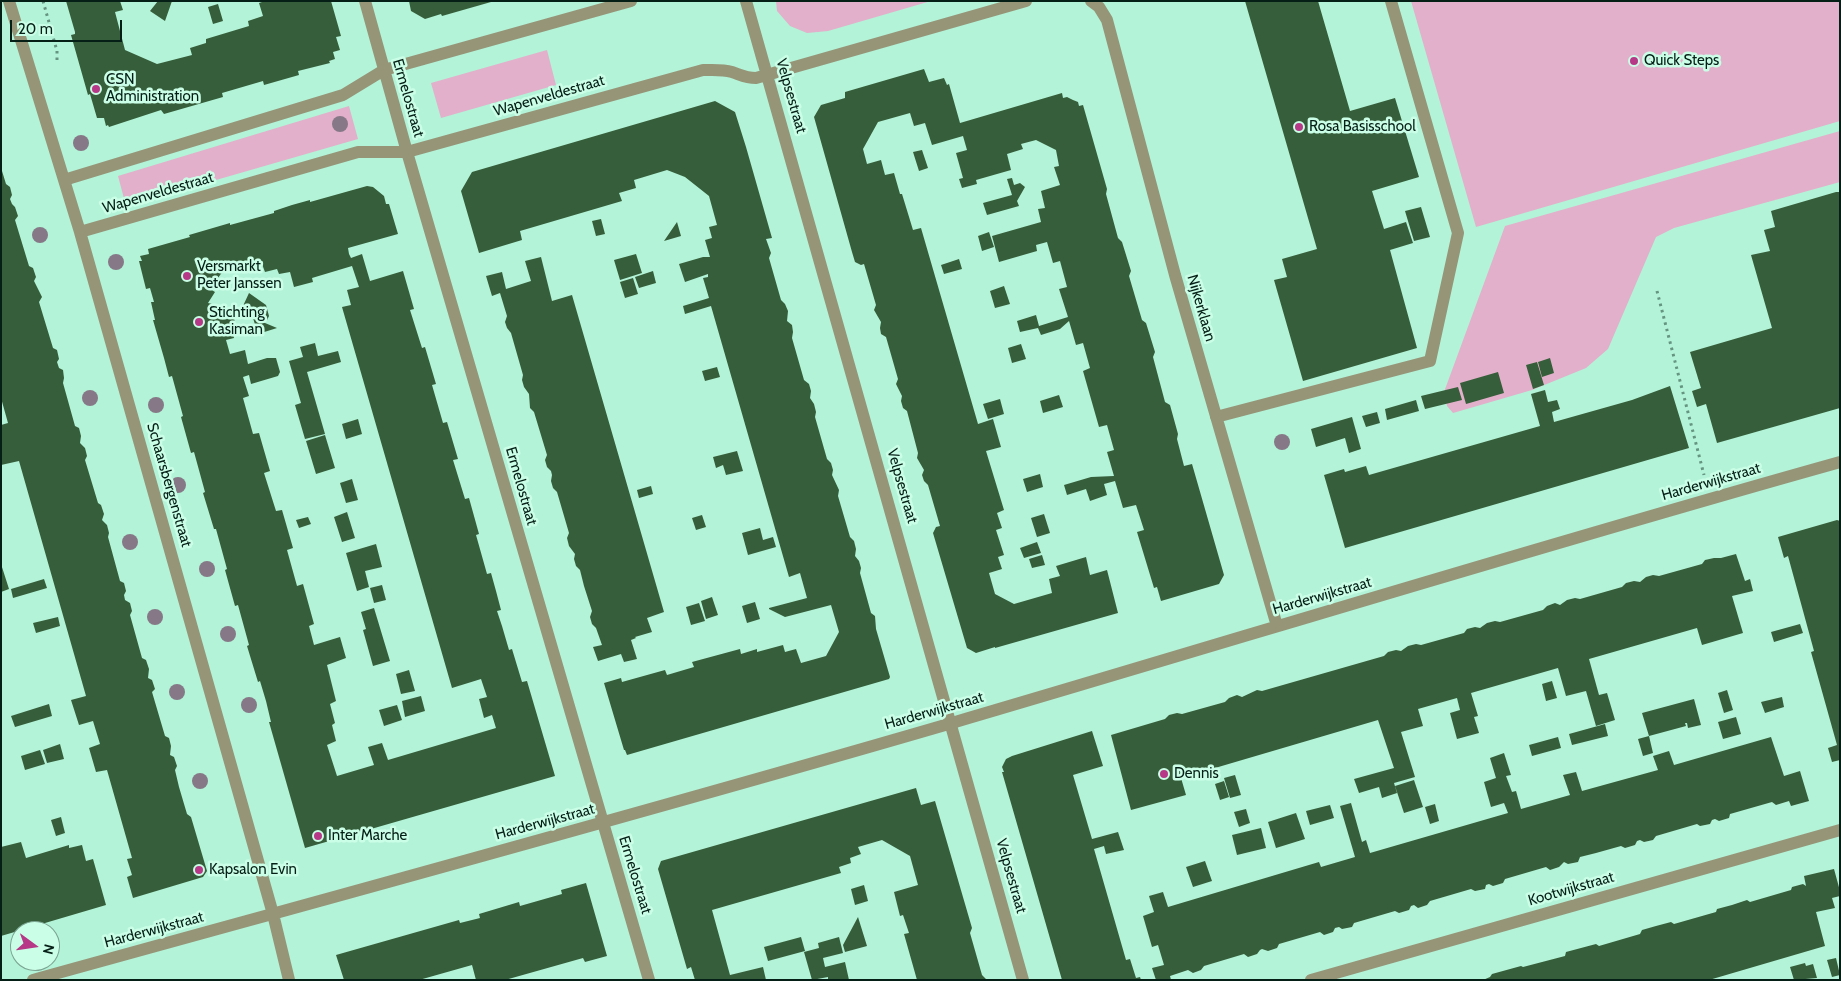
<!DOCTYPE html>
<html>
<head>
<meta charset="utf-8">
<style>
  body { margin:0 }
  #map { position:relative; width:1841px; height:981px; overflow:hidden; background:#b3f3d8; font-family:Cabin,sans-serif }
  canvas { display:block }
  .frame { position:absolute; inset:0; border:2px solid #051f16; pointer-events:none }
  .north { position:absolute; left:10px; top:921px; width:50px; height:50px; box-sizing:border-box; background:#cbfee7; border:1px solid #7ca593; border-radius:50%; rotate:104deg; font-size:14px; font-weight:700; line-height:20px; text-align:center; color:#051f16 }
  .north::after { content:''; display:block; margin:auto; width:18px; height:22px; background:#b63887; clip-path:polygon(50% 0,100% 100%,50% 72%,0 100%) }
  .scale { position:absolute; left:10px; top:20px; width:112px; height:22px; box-sizing:border-box; border:2px solid #051f16; border-top:0; padding-left:6px; font-size:15px; line-height:18px; white-space:nowrap; color:#051f16; -webkit-text-stroke:4px #cbfee7; paint-order:stroke }
</style>
</head>
<body>
<div id="map">
<canvas width="1841" height="981"></canvas>
<div class="frame"></div>
<div class="north">N</div>
<div class="scale">20 m</div>
</div>
<script>
const ctx = document.querySelector('canvas').getContext('2d');
ctx.lineJoin = 'round';
function paint(path, color) { ctx.fillStyle = color; ctx.fill(path, 'evenodd'); }
function strokePath(path, color, width, dash) { ctx.strokeStyle = color; ctx.lineWidth = width; ctx.lineCap = dash ? 'butt' : 'round'; ctx.setLineDash(dash || []); ctx.stroke(path); }
function drawText(font, color, halo, rows, align = 'center') {
  ctx.font = font + ' Cabin,sans-serif'; ctx.lineWidth = 5; ctx.setLineDash([]); ctx.textBaseline = 'middle'; ctx.strokeStyle = halo; ctx.fillStyle = color; for (const [text, x, y, turn = 0] of rows) {
    ctx.save(); ctx.translate(x, y); ctx.rotate((+turn || 0) * Math.PI / 180); ctx.textAlign = isNaN(turn) ? turn : align; if (halo) ctx.strokeText(text, 0, 0); ctx.fillText(text, 0, 0); ctx.restore();
  }
}
paint(new Path2D(`
  M776,1H931L828,31L807,33L790,26L777,11Z
  M1411,1H1840V121L1476,227Z
  M547,50L556,85L441,118L431,83Z
  M349,106L358,139L126,206L118,176Z
  M1840,131V182L1674,228L1656,237L1608,349L1586,368L1532,390L1453,413L1447,406L1444,392L1505,226Z`), '#e2b0ca');
paint(new Path2D(`
  M66,1H120L123,10L115,12L125,50L157,64L192,55L190,48L206,43V39L249,26L248,21L263,16L259,3L265,1H331L341,36L336,37L340,50L333,52L335,59L329,61L330,63L298,71L299,75L264,85L263,81L222,93L223,97L164,114L161,110L109,127L108,125L106,126L104,118H97L90,94L88,95L71,35L75,34V32Z
  M158,1H172L165,21L150,11Z
  M409,1H491V2L442,16L441,14L425,19L411,11Z
  M1245,1H1318L1350,111L1395,98L1419,177L1372,191L1384,229L1406,222L1413,243L1390,250L1417,348L1303,381L1274,280L1287,277L1282,259L1317,249Z
  M218,4L223,21L213,24L208,7Z
  M924,69L929,82L944,78L947,85L949,84L960,123L1062,93L1063,98L1067,97L1073,100L1078,102L1079,106L1083,105L1107,189L1106,194L1118,238L1122,242L1131,271L1129,276L1142,320L1146,323L1155,352L1153,357L1165,402L1170,405L1178,434L1177,439L1184,466L1192,464L1224,575L1219,584L1161,601L1157,587L1154,588L1137,532L1144,530L1136,505L1123,508L1115,481L1104,484L1107,495L1090,501L1086,489L1067,495L1064,485L1091,477L1114,476L1107,452L1114,450L1107,425L1099,427L1083,371L1090,368L1083,343L1076,345L1069,321L1060,329L1041,335L1038,328L1020,332L1017,321L1036,315L1039,326L1068,317L1059,289L1067,287L1060,261L1053,263L1047,242L1036,245L1037,251L999,262L992,236L1041,222L1038,209L1045,208L1041,191L1060,185L1054,167L1059,166L1056,150L1036,140L1021,144L1023,149L1007,154L1011,170L976,180L977,184L962,188L959,179L963,178L956,153L967,150L963,136L932,145L925,123L914,126L910,113L878,122L863,149L867,164L881,160L885,175L894,173L900,194H902L913,230L921,228L978,424L993,419L1001,447L986,451L1004,510L997,513L1002,528L996,530L1004,555L998,557L1002,569L989,573L995,594L1014,604L1052,593L1049,579L1060,576L1056,566L1086,557L1090,575L1107,570L1118,613L995,648V647L976,653L967,648L933,533L936,527L940,526L928,485L924,481L922,475L924,470L917,458L918,453L907,411L903,408L901,401L902,396L896,384L898,379L886,337L881,334L880,328L881,322L874,310L876,305L864,264L861,265L855,262L852,252L814,117L821,105L845,98V92Z
  M715,101L735,112L746,147L772,238L766,239L771,253L769,258L781,300L785,304L788,311L787,321L792,325L793,332L792,338L804,380L809,384L811,391L810,398L814,404L816,412L815,417L827,459L831,463L833,470L832,475L839,490L838,496L850,537L854,541L856,549L855,556L859,561L861,568L860,573L871,613L875,616L876,629L890,677L889,679L627,755L625,750H624L604,683L621,678L622,682L665,670L667,675L694,667L692,662L740,649L741,654L757,649V652L783,645L785,652L796,649L801,663L826,656L839,632L831,605L785,617L769,609V608L807,598L800,573L789,577L711,306L685,314L683,306L709,298L703,278L708,277V274L685,282L679,264L703,257H710L705,240L712,238L709,227L717,225L709,196L685,177L667,170L634,180L636,188L619,193L622,201L520,231L522,240L479,253L461,191L472,172Z
  M922,150L928,168L919,171L913,152Z
  M2,171L6,184L10,187L12,195L10,199L12,204L15,207L18,216L15,220L29,266L33,268L36,277L34,281L42,297L39,302L53,348L57,350L59,359L57,362L59,368L63,370L64,378L63,383L75,426L79,428L81,436L80,443L85,448L87,456L85,460L98,503L101,505L104,514L102,520L107,525L109,533L108,537L120,581L124,583L126,591L124,595L125,600L130,603L132,611L130,615L142,658L146,660L149,669L148,678L152,680L155,689L152,692L165,736L169,738L171,746L170,755L174,757L177,766L175,770L179,787L187,814L191,817L207,871L203,877L133,898L127,877L132,875L127,859L132,858L107,770L96,772L89,748L100,744L93,721L79,725L71,700L86,696L19,461L1,465V425L8,423L1,398Z
  M1012,178L1014,185L1020,183L1025,187L1017,201L1019,206L987,215L983,203L1012,195L1007,179Z
  M367,186L373,187L384,196L386,204H389L398,234L348,248L349,254L351,258L362,254L370,281L403,271L414,309L410,310L422,348L425,347L436,384L432,385L443,423L447,422L458,459L453,460L465,499L469,498L479,534L476,535L487,574L491,573L496,591L501,610L497,611L502,626L509,650L512,649L522,682L527,681L555,776L305,848L269,722H271L266,701L260,681L258,682L247,646L249,645L238,605L235,606L225,570L227,569L216,529H214L203,493L205,492L194,452L191,453L181,417L183,416L172,376L169,377L164,358L153,320H155L151,302H154L150,288L146,289L139,261H142L140,256L149,254L148,249L190,237L189,235L230,223V225L274,213V211L292,205L310,200V202ZM231,263L233,270L250,265L251,268L262,264L265,272L277,269L279,274L290,272L294,287L313,282L312,278L352,266L359,287L347,290L351,305L342,307L452,688L481,679L487,697L479,699L484,718L492,715L496,728L388,760L382,743L368,747L374,765L337,776L327,745L336,741L332,725L335,723L330,704L336,701L327,665L346,658L340,637L314,645L309,626L314,624L303,584L297,586L287,550L293,548L282,510L276,511L264,473L270,471L259,433L253,434L243,398L249,396L243,377L249,375L251,384L278,376L280,372L276,358H267L248,364L245,350L230,354L226,340L234,338L232,329H235L234,314H231L232,309L208,303L215,292L210,289L228,264Z
  M1836,192H1840V408L1717,443L1706,404L1697,407L1692,391L1701,388L1690,352L1772,328L1751,255L1770,251L1764,230L1775,227L1771,211Z
  M1421,207L1430,237L1414,241L1405,211Z
  M601,219L605,234L596,236L592,221Z
  M677,222L681,236L664,241Z
  M989,232L994,247L982,251L978,236Z
  M636,254L642,273L620,280L614,260Z
  M541,257L552,301L572,295L664,612L647,618L652,632L635,637L636,638L631,640L637,659L624,662L621,654L598,661L593,647L602,645L596,628L592,624L590,617L592,611L584,586L580,570L576,566L574,559L575,554L569,546L567,538L569,533L557,492L553,488L551,481L552,475L551,471L547,467L545,460L547,455L534,412L530,408L529,394L524,387L522,380L523,375L511,333L507,328L505,322L507,316L500,293L492,296L486,276L502,272L506,289L531,281L525,261Z
  M959,259L962,269L944,274L941,265Z
  M653,271L656,283L639,288L635,277Z
  M633,278L638,294L625,298L620,282Z
  M1004,286L1010,304L995,308L990,291Z
  M249,293L266,305L269,316L267,320L243,306Z
  M253,318L277,328L258,334Z
  M315,343L318,356L338,351L341,362L307,372L325,434L305,439L295,405L301,403L289,361L303,357L300,347Z
  M1021,344L1026,359L1012,363L1008,348Z
  M1550,358L1554,373L1542,377L1538,362Z
  M1537,362L1544,385L1533,389L1526,365Z
  M717,367L720,377L705,381L702,371Z
  M1498,372L1504,393L1466,404L1460,383Z
  M1670,386L1689,448L1345,548L1324,475L1344,469L1345,472L1366,466L1369,475L1540,426L1531,394L1545,390L1548,402L1557,400L1560,409L1552,412L1554,422L1632,400Z
  M1458,387L1462,400L1425,409L1421,396Z
  M1059,395L1063,407L1043,413L1040,401Z
  M1000,399L1004,414L988,419L983,404Z
  M1416,400L1419,411L1387,420L1385,409Z
  M1377,412L1380,423L1366,427L1362,416Z
  M1352,417L1361,449L1349,453L1345,438L1316,447L1311,429Z
  M358,419L362,434L346,439L342,424Z
  M325,435L335,468L316,474L306,441Z
  M737,451L743,471L726,475L723,465L716,468L713,457Z
  M1040,474L1043,487L1027,492L1023,479Z
  M352,479L358,500L346,503L340,483Z
  M651,486L653,494L639,498L637,490Z
  M347,512L355,538L342,542L334,517Z
  M1044,514L1050,533L1037,537L1031,518Z
  M702,515L706,527L696,530L692,518Z
  M308,517L311,524L299,528L296,520Z
  M1837,520L1840,521V760L1832,762L1828,748L1837,745L1811,652L1814,651L1791,567L1788,556L1784,558L1778,537Z
  M760,528L763,540L773,537L776,547L748,555L742,533Z
  M1037,542L1041,553L1024,558L1020,548Z
  M376,544L382,567L365,571L369,587L357,591L346,553Z
  M1736,554L1745,581L1750,579L1753,591L1732,596L1743,633L1702,645L1697,628L1589,659L1599,695L1607,693L1615,720L1596,726L1586,691L1566,696L1558,668L1471,693L1478,716L1474,717L1479,733L1457,739L1450,713L1460,710L1457,698L1418,709L1423,726L1401,732L1415,777L1394,783L1397,793L1382,798L1379,787L1359,793L1354,779L1394,768L1378,720L1181,778L1186,795L1131,810L1111,735L1165,719L1169,715L1177,713L1182,714L1225,702L1229,698L1237,695L1242,697L1257,690L1262,691L1384,656L1388,652L1396,650L1401,651L1408,646L1416,644L1421,645L1464,633L1467,629L1475,627L1480,628L1487,623L1495,621L1500,622L1543,610L1547,606L1555,603L1560,605L1567,600L1575,598L1580,599L1622,587L1626,583L1634,581L1640,582L1646,577L1653,575L1659,576L1702,564L1705,560L1714,558H1721Z
  M1042,555L1045,565L1032,568L1029,559Z
  M1,564L9,589L1,592Z
  M44,579L47,588L13,598L11,589Z
  M382,585L386,600L374,603L370,588Z
  M712,597L718,615L706,619L701,601Z
  M755,602L760,619L747,623L742,606Z
  M699,603L705,621L691,625L686,607Z
  M374,608L390,661L373,666L363,630L366,629L361,612Z
  M58,617L60,626L36,633L33,623Z
  M1800,624L1803,633L1774,642L1771,632Z
  M409,670L415,691L401,694L396,674Z
  M1552,681L1557,698L1546,701L1542,684Z
  M1727,690L1733,710L1724,713L1718,693Z
  M421,696L425,711L405,717L402,701Z
  M1782,697L1784,707L1765,713L1761,702Z
  M1694,699L1701,725L1688,728L1687,723H1685L1686,726L1649,736L1642,713Z
  M49,704L52,716L15,727L11,716Z
  M397,705L402,720L384,726L379,710Z
  M1736,717L1741,734L1723,739L1718,722Z
  M1605,724L1608,736L1572,745L1569,734Z
  M1092,731L1103,766L1073,775L1092,839L1118,832L1124,850L1106,854L1104,846L1094,849L1126,960L1130,959L1136,978L1140,977L1141,980H1062L1002,772H1004L1002,767L1006,759L1012,756Z
  M1649,736L1653,753L1643,756L1638,739Z
  M1558,737L1561,748L1532,756L1529,745Z
  M1771,737L1784,776L1800,771L1809,801L1791,806L1789,801L1776,805L1772,802L1730,814L1729,818L1719,821L1715,819L1712,820L1710,824L1700,826L1697,824L1656,836L1653,840L1644,842L1640,840L1637,841L1635,845L1625,848L1621,846L1596,853L1580,857L1578,862L1568,864L1564,862L1559,867L1550,870L1546,867L1505,879L1503,883L1493,886L1489,884L1486,885L1485,889L1475,891L1471,889L1430,901L1427,905L1418,908L1414,905L1411,906L1409,910L1399,913L1395,911L1354,923L1352,927L1342,929L1339,927L1335,928L1333,932L1324,935L1320,932L1279,944L1277,948L1268,951L1262,949L1260,950L1257,954L1248,957L1244,954L1204,966L1201,970L1193,973L1188,970L1170,976L1171,980H1156L1152,968L1164,965L1158,945L1152,947L1143,916L1154,912L1149,896L1163,892L1168,907L1319,862L1321,867L1355,857L1340,806L1351,803L1362,842L1366,840L1370,853L1508,813L1504,803L1491,807L1484,782L1496,778L1490,758L1504,753L1511,775L1506,776L1512,792L1516,791L1521,809L1570,795L1563,775L1576,772L1582,791L1658,770L1653,756L1669,751L1674,765Z
  M60,744L64,759L47,763L43,750Z
  M40,750L45,764L25,770L21,756Z
  M1235,775L1241,795L1230,798L1224,778Z
  M1414,780L1423,807L1404,813L1395,786Z
  M1224,781L1229,797L1220,800L1215,784Z
  M916,788L921,805L935,801L972,928L970,933L982,975L987,980H917L904,934L909,933L903,915L900,916L894,892L918,885L910,856L882,840L858,847L861,854L850,858L851,863L839,867L841,873L712,910L730,975L763,967L766,980H695L691,967L687,969L658,869L661,861Z
  M1435,804L1439,821L1430,824L1425,807Z
  M1330,805L1334,818L1310,825L1306,811Z
  M1246,809L1250,823L1239,827L1234,812Z
  M1296,813L1305,839L1276,848L1268,822Z
  M61,817L65,833L56,836L51,820Z
  M1261,828L1266,848L1237,855L1232,835Z
  M21,842L26,858L69,845V848L82,845L86,861L93,859L106,905L1,936V847Z
  M1205,861L1212,881L1193,887L1186,867Z
  M1834,869L1840,891V896L1832,898L1835,908L1816,912L1825,946L1709,980H1483L1490,977L1492,974L1521,966L1523,967L1565,956L1566,952L1596,944L1599,946L1640,934L1642,930L1656,926L1671,922L1674,924L1716,912L1717,909L1732,905L1747,900L1750,902L1791,890L1792,887L1803,884L1806,886L1804,876Z
  M586,883L607,956L585,962L583,958L505,980H476L472,965L419,980H344L336,955L459,920L460,923L480,918L479,914L519,902L520,906L562,894L561,890Z
  M864,885L868,901L855,905L851,889Z
  M858,917L867,946L845,952L843,945Z
  M801,937L805,951L768,961L764,947Z
  M839,937L843,953L823,958L825,967L845,962L849,980H828V977L812,980L804,952L819,948L818,943Z
  M1836,958L1840,975L1832,977L1827,960Z
  M1805,963L1806,966L1813,964L1817,978L1794,980L1790,967Z`), '#365e3a');
strokePath(new Path2D(`
  M43,1L57,51V62
  M1657,291L1704,475`), '#659481', 3, [2.5, 4]);
strokePath(new Path2D(`
  M9,1L80,232L273,914L289,980
  M365,1L407,152L649,980
  M746,1L1023,980
  M1091,1L1099,7L1107,20L1175,275L1277,626
  M64,180L343,95L384,70L631,1
  M80,232L358,152H407L703,70C712,70 722,69 732,72C741,75 746,78 756,78L1026,1
  M1216,417L1430,361L1458,233L1391,1
  M33,980C340,895 647,812 952,723C1248,636 1543,545 1840,462
  M1311,980L1840,830`), '#969578', 12);
ctx.fillStyle = '#867887';
for (const [x, y] of [
  [340,124],
  [81,143],
  [40,235],
  [116,262],
  [90,398],
  [156,405],
  [1282,442],
  [178,485],
  [130,542],
  [207,569],
  [155,617],
  [228,634],
  [177,692],
  [249,705],
  [200,781]
]) { ctx.beginPath(); ctx.arc(x, y, 8, 0, 2 * Math.PI); ctx.fill(); }
for (const [x, y, r, color] of [
  [1634,61,5,"#b63887"],
  [96,89,5,"#b63887"],
  [1299,127,5,"#b63887"],
  [187,276,5,"#b63887"],
  [199,322,5,"#b63887"],
  [1164,774,5,"#b63887"],
  [318,836,5,"#b63887"],
  [199,870,5,"#b63887"]
]) { const dot = new Path2D(); dot.arc(x, y, r, 0, 2 * Math.PI); ctx.fillStyle = color; ctx.fill(dot); strokePath(dot, '#cbfee7', 2); }
drawText('15px', '#051f16', '#cbfee7', [
  ["Quick Steps",1644,61],
  ["CSN",106,80],
  ["Administration",106,97],
  ["Rosa Basisschool",1309,127],
  ["Versmarkt",197,267],
  ["Peter Janssen",197,284],
  ["Stichting",209,313],
  ["Kasiman",209,330],
  ["Dennis",1174,774],
  ["Inter Marche",328,836],
  ["Kapsalon Evin",209,870]
], 'left');
drawText('15px', '#051f16', '#cbfee7', [
  ["Wapenveldestraat",549,96,-16],
  ["Velpsestraat",791,96,74],
  ["Ermelostraat",408,98,74],
  ["Wapenveldestraat",158,193,-16],
  ["Nijkerklaan",1201,308,74],
  ["Harderwijkstraat",1711,482,-16],
  ["Schaarsbergenstraat",169,485,74],
  ["Ermelostraat",521,486,74],
  ["Velpsestraat",902,486,74],
  ["Harderwijkstraat",1322,596,-16],
  ["Harderwijkstraat",934,711,-16],
  ["Harderwijkstraat",545,822,-15],
  ["Ermelostraat",635,875,73],
  ["Velpsestraat",1011,876,74],
  ["Kootwijkstraat",1571,889,-16],
  ["Harderwijkstraat",154,930,-15]
]);
</script>
</body>
</html>
